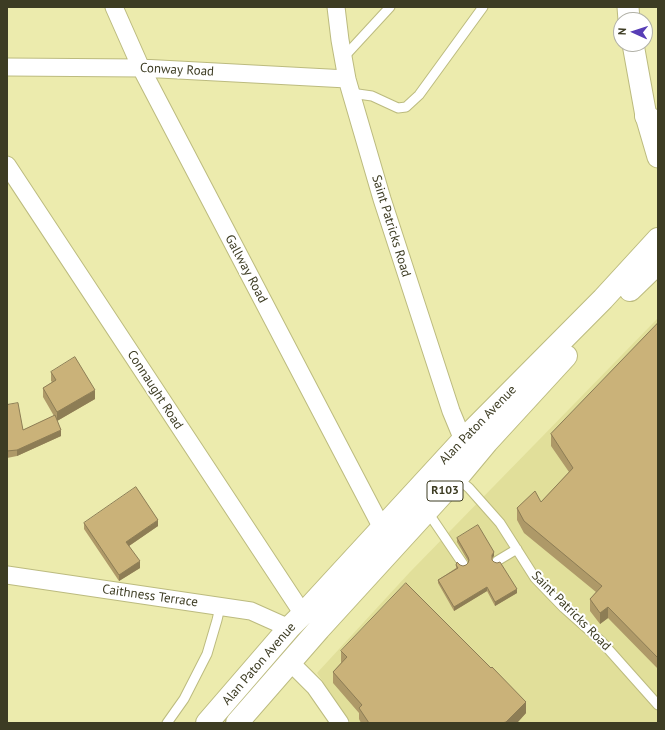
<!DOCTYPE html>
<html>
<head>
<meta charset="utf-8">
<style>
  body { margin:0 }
  #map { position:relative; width:665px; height:730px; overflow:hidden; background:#ecebad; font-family:"PT Sans",sans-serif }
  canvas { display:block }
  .frame { position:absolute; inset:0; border:8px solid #3d3c23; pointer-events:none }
  .north { position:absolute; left:613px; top:12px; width:40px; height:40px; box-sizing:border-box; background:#fff; border:1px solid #b1b1a7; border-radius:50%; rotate:273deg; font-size:11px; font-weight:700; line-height:16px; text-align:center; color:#3d3c23 }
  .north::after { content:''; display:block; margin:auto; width:14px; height:18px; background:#583eb6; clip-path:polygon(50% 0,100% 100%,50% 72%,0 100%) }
</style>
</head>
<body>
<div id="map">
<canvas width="665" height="730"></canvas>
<div class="frame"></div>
<div class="north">N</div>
</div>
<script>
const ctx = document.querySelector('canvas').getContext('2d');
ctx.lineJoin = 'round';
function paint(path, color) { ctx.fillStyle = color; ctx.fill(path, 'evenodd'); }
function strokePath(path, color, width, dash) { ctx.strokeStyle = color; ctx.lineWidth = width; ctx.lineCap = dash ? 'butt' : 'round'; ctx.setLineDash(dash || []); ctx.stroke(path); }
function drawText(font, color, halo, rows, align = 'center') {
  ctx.font = font + ' "PT Sans",sans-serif'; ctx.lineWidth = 4; ctx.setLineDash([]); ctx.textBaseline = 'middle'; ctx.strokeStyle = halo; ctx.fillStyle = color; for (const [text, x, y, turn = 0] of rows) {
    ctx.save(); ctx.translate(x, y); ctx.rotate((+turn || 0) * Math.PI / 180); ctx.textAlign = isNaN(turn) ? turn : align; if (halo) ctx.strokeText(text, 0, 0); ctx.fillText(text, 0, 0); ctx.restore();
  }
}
paint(new Path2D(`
  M658,318V723H351L317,673L410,572Z`), '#e1df9a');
const service = new Path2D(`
  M343,58L390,7
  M351,93L372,96L398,108L406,107L419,95L483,7
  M457,478L469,488L500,523L535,578L564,608L601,641L658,705
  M427,511L463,564
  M497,561L517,549
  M167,723L184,699L207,654L217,620L220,607`);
const minor = new Path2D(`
  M114,7L141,68L382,528
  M336,7L340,40L347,79L351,93L382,199L451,411L463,440
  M7,67L141,68L347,79
  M7,165L303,614
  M7,575L251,611L289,628
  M290,662L315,687L340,723`);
const tertiary = new Path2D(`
  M628,7L629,20
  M633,44L646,116L658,157`);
const primary = new Path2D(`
  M646,116L658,124
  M630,290L658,263
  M207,723L289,628L303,614L463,440L603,299L658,239
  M237,723L319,629L457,478L487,442L566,356`);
strokePath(service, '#bcbb7f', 11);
strokePath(minor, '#bcbb7f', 19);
strokePath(tertiary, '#bcbb7f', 23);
strokePath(primary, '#bcbb7f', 24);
strokePath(service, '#fff', 9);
strokePath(minor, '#fff', 17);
strokePath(tertiary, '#fff', 21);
strokePath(primary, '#fff', 22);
paint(new Path2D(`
  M658,323V669L608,618L600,624L590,611V599L596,592L524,533L517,520V508L541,502L569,472L551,446V434Z
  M51,372L95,399L57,421L61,436L17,456L7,458V405L23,430L54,416L43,397V388L52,382L51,381Z
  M84,523L158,526L129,546L140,568L119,581L84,529Z
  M457,538L494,556L492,558V560L517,593L495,606L487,591L454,611L438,583V580L456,568V565L463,566L466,565L468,563V561L457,542Z
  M341,651L526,713L517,723H361L359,719V713L333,683V672L341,663Z`), '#ae9968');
paint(new Path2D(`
  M95,390V399L57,421V412Z
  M61,430V436L17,456V450Z
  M158,520V526L126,548V542Z
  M494,552V556L492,558V555Z
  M140,561V568L119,581V575Z
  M487,587V591L454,611V607Z
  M517,589V593L495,606V602Z
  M608,607V618L600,624V613Z
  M526,702V713L517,723H502Z`), '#8d7d55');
const building = new Path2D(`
  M658,323V658L608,607L600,613L590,599L602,586L524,521L517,508L535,491L541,502L573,468L551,434Z
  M75,357L95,390L57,412L43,388L56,380L51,372Z
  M18,403L23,430L55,415L61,430L17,450L7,451V405Z
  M136,487L158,520L126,542L140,561L119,575L84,523Z
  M478,525L494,552L492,555V560L494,562L497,563L500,562L517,589L495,602L487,587L454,607L438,580L458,568L456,565L457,562L460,565L463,566L466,565L468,563L469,560L468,557L457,538Z
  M406,583L491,668L492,667L526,702L506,722L502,723H369L359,708L362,705L333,672L347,657L341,651Z`);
paint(building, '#cab279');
strokePath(building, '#8d7d55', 1);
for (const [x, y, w] of [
  [445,491,36]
]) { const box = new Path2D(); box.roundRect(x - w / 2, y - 10, w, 20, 3); ctx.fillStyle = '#fff'; ctx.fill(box); strokePath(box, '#3d3c23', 1); }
drawText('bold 12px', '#3d3c23', null, [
  ["R103",445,491]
]);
drawText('13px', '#3d3c23', '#fff', [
  ["Conway Road",177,70,3],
  ["Saint Patricks Road",391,226,73],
  ["Gallway Road",246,269,62],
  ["Connaught Road",155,390,57],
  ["Alan Paton Avenue",478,425,-46],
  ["Caithness Terrace",150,596,8],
  ["Saint Patricks Road",571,611,45],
  ["Alan Paton Avenue",259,664,-49]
]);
</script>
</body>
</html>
